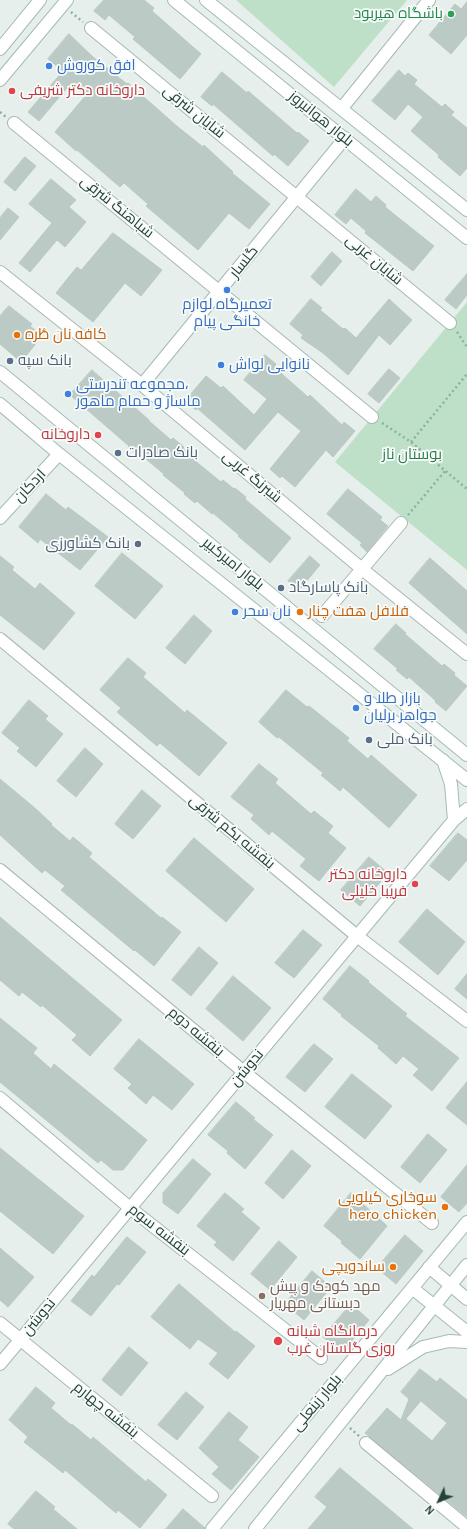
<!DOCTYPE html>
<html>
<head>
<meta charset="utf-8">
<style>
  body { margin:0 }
  #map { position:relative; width:467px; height:1529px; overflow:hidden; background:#e6efeb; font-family:Karla,sans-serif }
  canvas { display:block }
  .north { position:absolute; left:419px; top:1481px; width:40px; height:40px; -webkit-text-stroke:3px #f7fbf9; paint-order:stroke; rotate:226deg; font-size:11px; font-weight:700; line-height:16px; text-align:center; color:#24423a }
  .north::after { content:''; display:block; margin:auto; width:14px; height:18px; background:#24423a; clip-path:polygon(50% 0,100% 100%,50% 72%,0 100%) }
</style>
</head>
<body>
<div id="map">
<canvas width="467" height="1529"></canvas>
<div class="north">N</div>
</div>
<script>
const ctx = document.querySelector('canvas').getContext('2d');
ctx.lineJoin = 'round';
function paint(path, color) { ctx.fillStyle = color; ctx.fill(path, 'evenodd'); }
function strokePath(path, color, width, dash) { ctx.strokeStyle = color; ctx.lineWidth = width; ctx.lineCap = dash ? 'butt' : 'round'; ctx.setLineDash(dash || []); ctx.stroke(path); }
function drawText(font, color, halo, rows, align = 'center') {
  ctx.font = font + ' Karla,Cairo,sans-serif'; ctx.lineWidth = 3.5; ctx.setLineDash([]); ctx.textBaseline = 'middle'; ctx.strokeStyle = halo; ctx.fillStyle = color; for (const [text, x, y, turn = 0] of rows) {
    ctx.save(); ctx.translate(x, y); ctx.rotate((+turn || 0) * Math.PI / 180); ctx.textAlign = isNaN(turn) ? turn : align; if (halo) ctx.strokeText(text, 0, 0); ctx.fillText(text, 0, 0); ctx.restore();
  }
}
paint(new Path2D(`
  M236,0H407L334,87Z
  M467,302V570L335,462Z`), '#bfe0c8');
const building = new Path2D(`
  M104,0H144L154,8L152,11L201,54L180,79L133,39L135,37L109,15L105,20L94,11Z
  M467,2V35L451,54L429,35L455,4L461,9Z
  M69,34L93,57L127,84L128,83L178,127L203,147L204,145L233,172L232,173L270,204L249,229L229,213L198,250L146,206L148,204L124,183L120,187L77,150L76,151L55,132L87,94L72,82L39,121L28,112L63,71L48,59Z
  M399,70L405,76L408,73L417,80L414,84L442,107L445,104L454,112L451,115L467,128V168L460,176L438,157L439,155L411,131L423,117L408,104L395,120L372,101Z
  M222,72L247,93L248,91L297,133L298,132L309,141L288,166L274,154L273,156L213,104L212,106L201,97Z
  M25,157L36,166L15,191L4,182Z
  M51,179L76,200L69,207L86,222L65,247L57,240L30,272L19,263L52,223L29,204Z
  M356,189L371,202L376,196L386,205L385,207L434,246L413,271L365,233L366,231L351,218L346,224L335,215Z
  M8,208L19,217L0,240V218Z
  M113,233L162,270L141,296L125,283L93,322L56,293L77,267L81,270Z
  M332,252L342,261L321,286L311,277Z
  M467,274V295L456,309L445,300Z
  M311,299L322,308L320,310L343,329L345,328L356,338L389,299L412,320L390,345L379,335L348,375L323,353L301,338L303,335L290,324Z
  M9,306L32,324L30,326L42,336L21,362L0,344V316Z
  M265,355L276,364L274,367L308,397L310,395L342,425L344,422L355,431L333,457L326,450L295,487L282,476L280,478L270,469L301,431L278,412L245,450L197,408L196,410L185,401L206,376L221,388L223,386L254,415L267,399L244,380Z
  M389,369L400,378L379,403L368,394Z
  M92,370L149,420V421L171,440L173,438L184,447L183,448L195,459L194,460L221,482L223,480L234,489L235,488L246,497L245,499L291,538L270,563L238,536L239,535L213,513L212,514L197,501L195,503L184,494L185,493L163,475L164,474L140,454L139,456L128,447L129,446L70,395Z
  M348,489L382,517L380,520L388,526L367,552L360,545L362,543L327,514Z
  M46,494L66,510L68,507L108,537L80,570L40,539L38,543L19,527Z
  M122,553L163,586L135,619L95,586Z
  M0,556L14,567L12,570L35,589L40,583L75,613L44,650L0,615Z
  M310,556L320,565L299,590L288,581Z
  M430,558L467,591V634L409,583Z
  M194,615L212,631L185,664L166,648Z
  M396,624L406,633L405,634L442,666L444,664L455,673L454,675L467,686L446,711L435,702L436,701L409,677L407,679L396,670L398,669L374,649Z
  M128,658L146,673L143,677L185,713L187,710L227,743L199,776L160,743L157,746L117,712L121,708L100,690Z
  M286,690L307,707L309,706L349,738L347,741L368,759L371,755L417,795L389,828L343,787L340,791L321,775L323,773L279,737L277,738L259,722Z
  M29,700L48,716L45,719L63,734L36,767L17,751L20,748L2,733Z
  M85,748L103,764L76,797L57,781Z
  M259,764L278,779L275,783L311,814L314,811L333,826L328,833L346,848L319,881L300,866L306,859L272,831L269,835L251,819L254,815L231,797Z
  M0,779L36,809L52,824L51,825L70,841L73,837L92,853L89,857L161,918L162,917L181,932L154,966L135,950L134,951L61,890L65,886L45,870L42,873L0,835Z
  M142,790L161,806L133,839L115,824Z
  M458,833L467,840V860L449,881L430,866Z
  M194,838L254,889L226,922L166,871Z
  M369,857L388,873L360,906L341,890Z
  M427,909L465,942L438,975L399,942Z
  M0,917L122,1020L90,1056L72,1040L77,1035L42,1005L41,1007L22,992L19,996L0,980Z
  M303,930L322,945L294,978L275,963Z
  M199,947L218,963L191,996L172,980Z
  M350,966L369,981L368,982L407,1014L405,1016L459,1058L432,1091L413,1075L419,1069L403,1056L396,1064L378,1048L379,1046L341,1016L342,1015L323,999Z
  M467,974V999L455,989Z
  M233,976L271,1008L243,1041L206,1009Z
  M0,1018L37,1048L33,1053L51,1069L54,1064L147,1140L123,1170H113L101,1160L98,1163L0,1082Z
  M139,1039L194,1084L172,1110L153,1095L146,1104L128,1088L132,1084L114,1069Z
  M314,1044L333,1059L305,1092L286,1077Z
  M352,1074L392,1106L365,1139L325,1107Z
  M467,1082V1125L446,1108Z
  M236,1102L255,1118L253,1119L273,1135L245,1169L227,1153L228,1151L208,1135Z
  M428,1134L447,1150L420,1183L401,1167Z
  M0,1148L84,1216L53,1254L0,1211Z
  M292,1150L311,1166L283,1199L265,1183Z
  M193,1159L211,1174L178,1214L163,1203V1193Z
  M467,1165V1203L459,1212L441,1197Z
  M225,1193L244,1209L241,1212L260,1228L233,1261L214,1245L217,1242L197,1226Z
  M351,1193L387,1226L360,1259L341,1243L342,1241L324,1226Z
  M405,1235L423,1251L396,1284L377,1268Z
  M127,1237L146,1252L119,1285L117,1284L91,1316L71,1301L92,1275L94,1277Z
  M279,1241L297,1257L270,1290L251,1274Z
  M0,1248L34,1277L8,1307L0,1300Z
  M312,1271L331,1287L304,1320L285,1304Z
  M179,1284L235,1332L236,1331L255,1346L228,1379L209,1364L218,1353L198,1339L190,1349L151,1317Z
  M351,1304L369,1320L342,1353L323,1337Z
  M129,1347L148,1363L121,1396L102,1380Z
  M420,1369L437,1382L440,1378L467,1400V1517L365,1433L387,1408L401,1420L409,1399L401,1392ZM421,1401L447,1423L432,1441L406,1419Z
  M36,1387L55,1403L51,1408L71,1425L72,1424L91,1440L93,1437L146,1482L148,1479L167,1495L140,1528L118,1510L116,1513L65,1470L63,1473L24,1442L28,1437L9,1420Z
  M186,1392L204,1407L177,1440L158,1425Z
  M229,1412L248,1427L238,1440L259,1457L231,1490L212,1474L219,1467L199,1448Z
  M340,1468L382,1503L413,1529H308L327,1507L315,1497Z
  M36,1491L55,1507L53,1509L77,1529H14L8,1524Z
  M183,1509L205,1528V1529H166Z`);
paint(building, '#bbcac4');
strokePath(building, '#b8c9c2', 1);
const street = new Path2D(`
  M91,28L450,323
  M342,108L429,0
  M14,123L372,417
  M0,272L142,385L362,569L467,654
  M322,616L401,523
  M0,639L357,936L467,1021
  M0,870L244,1072L432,1223
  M0,1098L130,1208L321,1358
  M0,1323L212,1496
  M366,1443L467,1527`);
const secondary = new Path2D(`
  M174,0L467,238
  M206,0L467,210
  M0,49L40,0
  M0,80L67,0
  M0,372L467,755
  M142,385L345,138
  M0,404L59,454L467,780
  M0,518L59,454
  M443,760L451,784L454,820
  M429,1267L467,1299
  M412,1288L467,1332
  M0,1364L454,820L467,809
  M388,1369L423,1347L449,1341L467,1342
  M212,1529L467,1222
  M255,1529L467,1265`);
strokePath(street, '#a8b8b2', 14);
strokePath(secondary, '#a4bbb3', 14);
strokePath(new Path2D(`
  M71,12L83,22
  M0,112L6,117
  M457,332L467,347
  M382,423L411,442L467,489
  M411,442L467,374
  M408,515L445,471
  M350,1428L359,1436`), '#86b3a5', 2.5, [2, 3]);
strokePath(street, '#fff', 12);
strokePath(secondary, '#fff', 12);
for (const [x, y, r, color] of [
  [451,14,4,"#2e9e5b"],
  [49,66,4,"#3f7fe0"],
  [12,91,4,"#e0444e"],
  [227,290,4,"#3f7fe0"],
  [17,335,4,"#e8710a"],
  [10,361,4,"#5c6f8a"],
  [221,365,4,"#3f7fe0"],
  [68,394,4,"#3f7fe0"],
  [98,435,4,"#e0444e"],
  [118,453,4,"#5c6f8a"],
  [138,544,4,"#5c6f8a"],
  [281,588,4,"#5c6f8a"],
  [235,612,4,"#3f7fe0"],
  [300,612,4,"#e8710a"],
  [356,708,4,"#3f7fe0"],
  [369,740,4,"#5c6f8a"],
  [415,884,4,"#e0444e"],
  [445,1207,4,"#e8710a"],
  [393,1267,4,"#e8710a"],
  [262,1296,4,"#8d6e63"],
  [278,1341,5,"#e0444e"]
]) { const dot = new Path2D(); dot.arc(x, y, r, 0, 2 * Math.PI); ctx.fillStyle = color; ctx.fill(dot); strokePath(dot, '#f7fbf9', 1.5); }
drawText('15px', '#27864d', '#f7fbf9', [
  ["باشگاه هیربود",443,14]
], 'right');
drawText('15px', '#366cbe', '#f7fbf9', [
  ["افق کوروش",57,66],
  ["تعمیرگاه لوازم",227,305,"center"],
  ["خانگی پیام",227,322,"center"],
  ["نانوایی لواش",229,365],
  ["مجموعه تندرستی،",76,385],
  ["ماساژ و حمام ماهور",76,402],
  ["نان سحر",243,612],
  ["بازار طلا و",364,699],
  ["جواهر برلیان",364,716]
], 'left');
drawText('15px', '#be3a42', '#f7fbf9', [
  ["داروخانه دکتر شریفی",20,91],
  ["داروخانه",90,435,"right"],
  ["داروخانه دکتر",407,875,"right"],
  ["فریبا خلیلی",407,892,"right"],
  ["درمانگاه شبانه",287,1332],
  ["روزی گلستان غرب",287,1349]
], 'left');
drawText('15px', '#24423a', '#f7fbf9', [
  ["شایان شرقی",194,112,39],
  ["بلوار هوانیروز",321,119,39],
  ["شباهنگ شرقی",117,207,39],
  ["شایان غربی",374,260,40],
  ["گلسار",244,262,-51],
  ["شبرنگ غربی",252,477,40],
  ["اردکان",30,486,-47],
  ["بلوار امیرکبیر",233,564,39],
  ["بنفشه یکم شرقی",232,832,40],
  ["بنفشه دوم",196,1032,40],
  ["ندوشن",247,1068,-50],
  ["بنفشه سوم",159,1230,38],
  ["ندوشن",39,1317,-50],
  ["بلوار زینعلی",317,1403,-50],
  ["بنفشه چهارم",106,1410,39]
]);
drawText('15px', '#c56008', '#f7fbf9', [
  ["کافه نان طُره",25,335],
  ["فلافل هفت چنار",308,612],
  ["سوخاری کیلویی",437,1198,"right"],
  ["hero chicken",437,1215,"right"],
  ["ساندویچی",385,1267,"right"]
], 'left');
drawText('15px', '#4e5e75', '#f7fbf9', [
  ["بانک سپه",18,361],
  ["بانک صادرات",126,453],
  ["بانک کشاورزی",130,544,"right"],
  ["بانک پاسارگاد",289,588],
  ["بانک ملی",377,740]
], 'left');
drawText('15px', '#2d7a4b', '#f7fbf9', [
  ["بوستان ناز",412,455]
]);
drawText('15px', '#785e54', '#f7fbf9', [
  ["مهد کودک و پیش",270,1287],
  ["دبستانی مهریار",270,1304]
], 'left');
</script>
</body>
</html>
